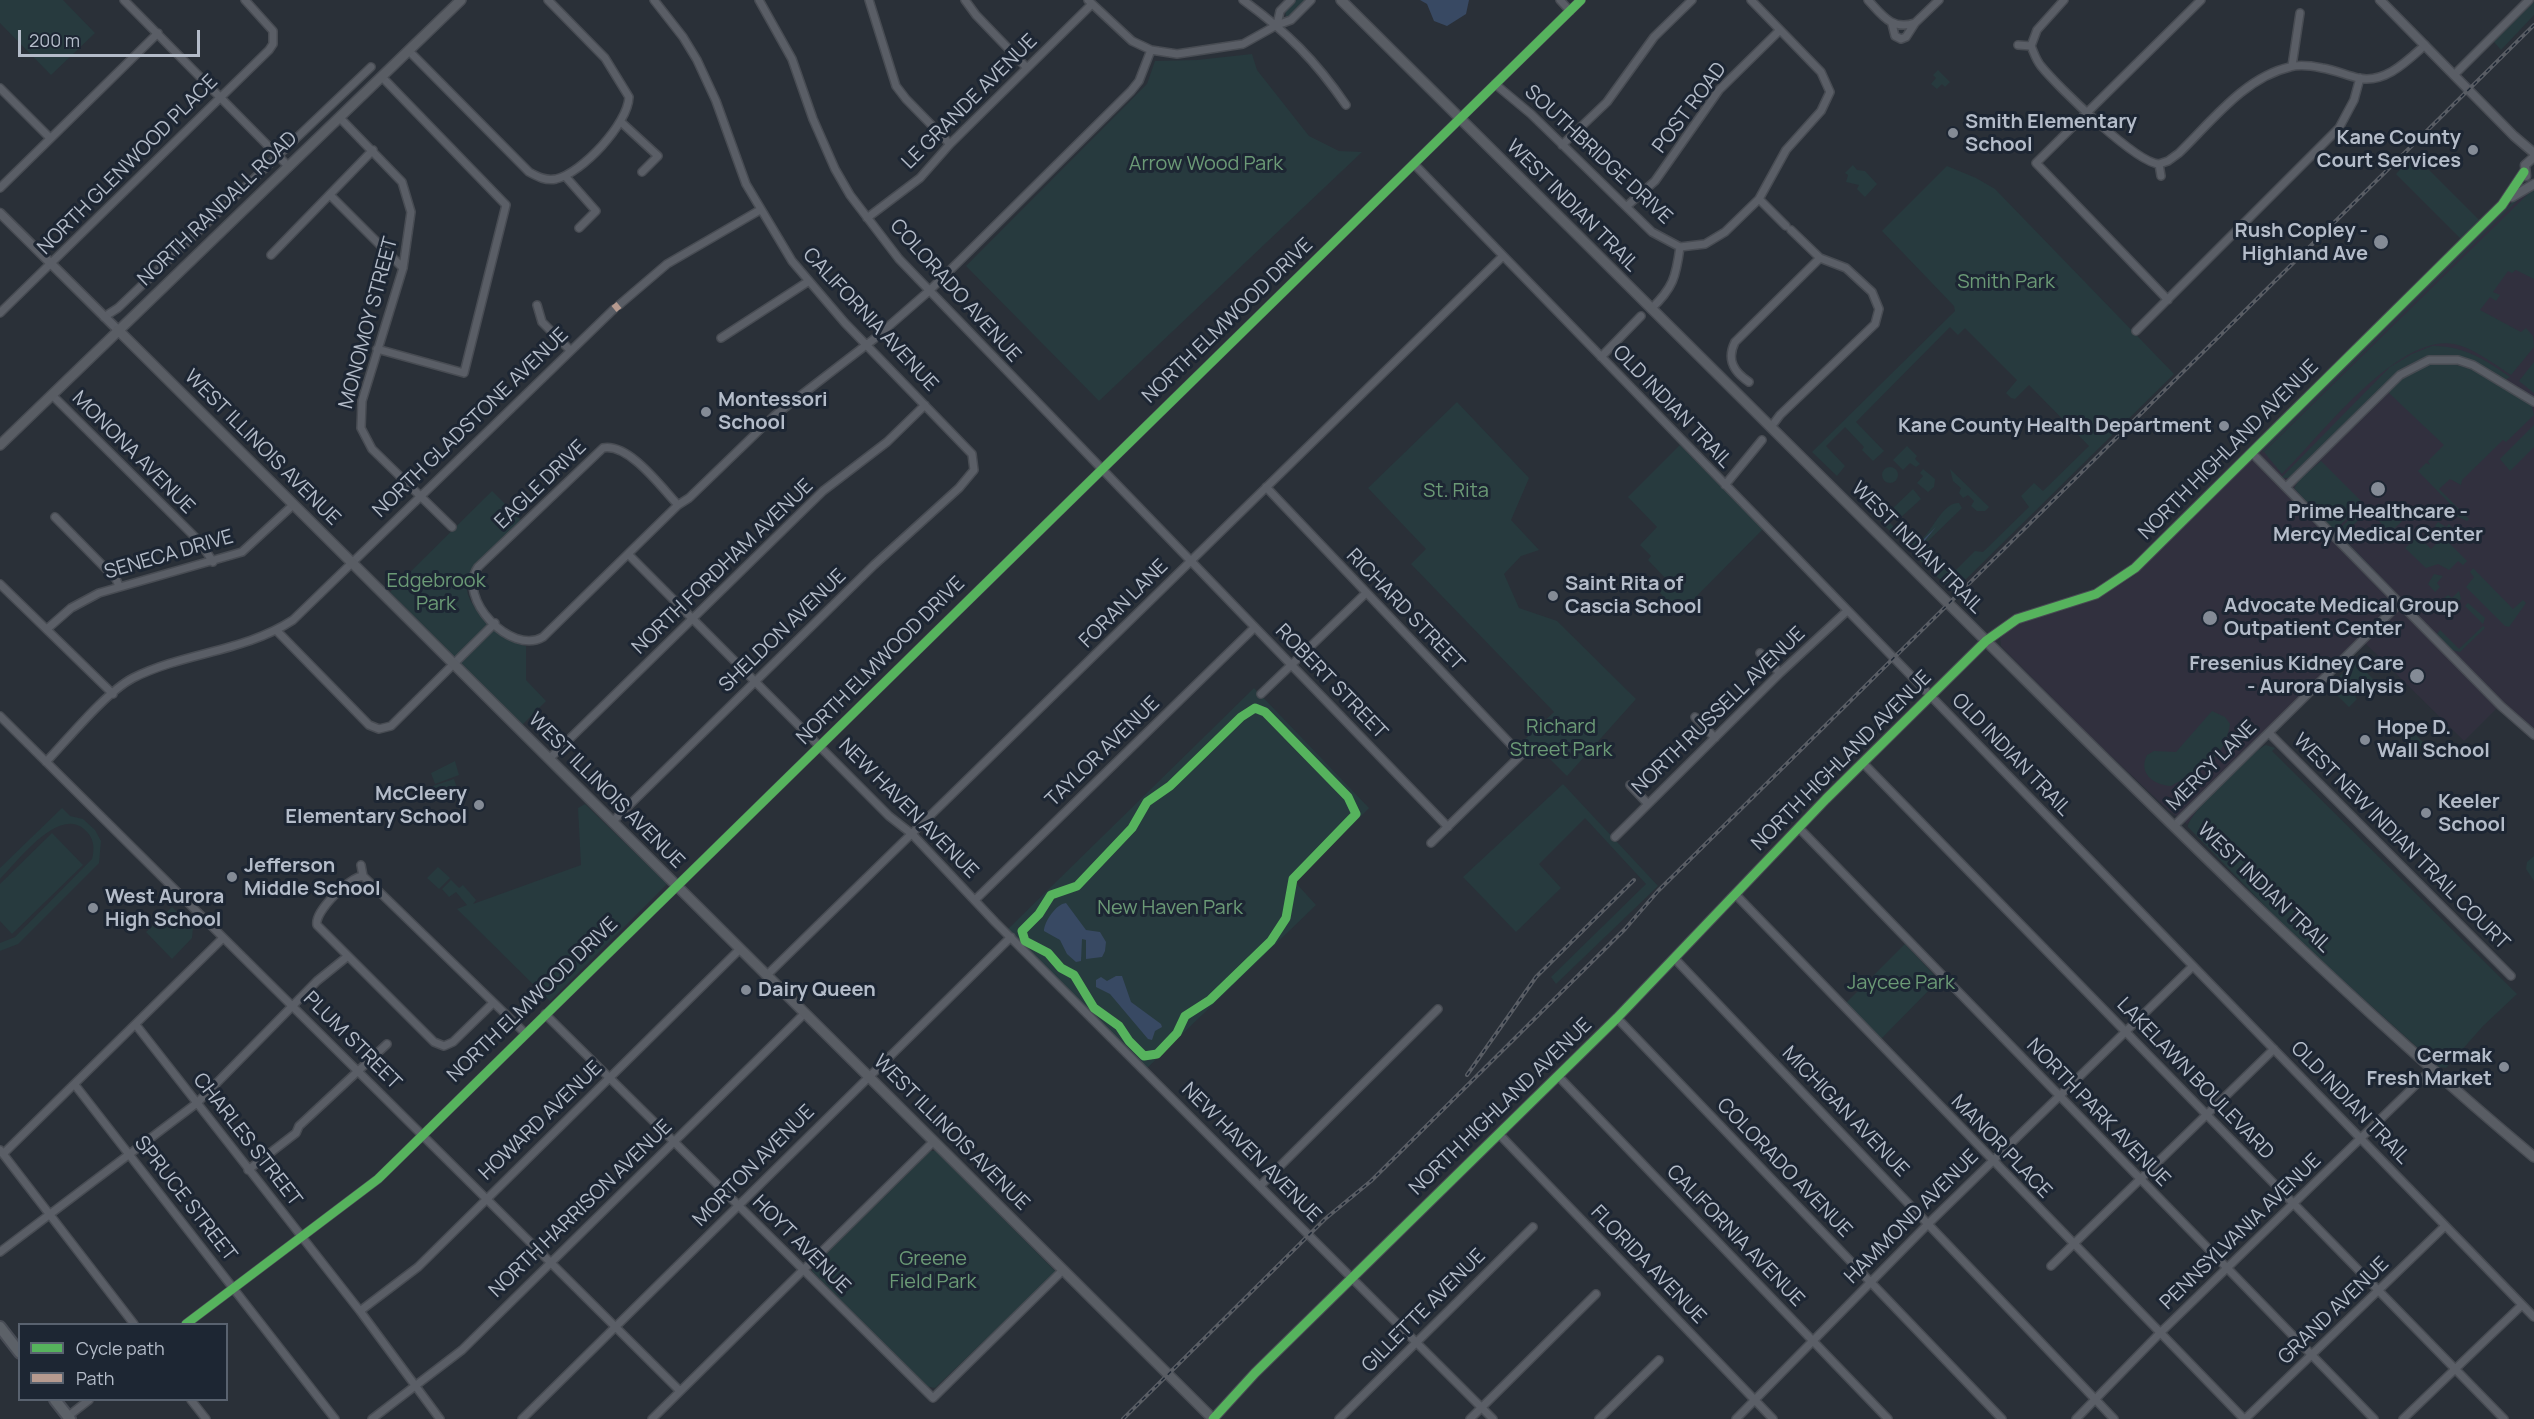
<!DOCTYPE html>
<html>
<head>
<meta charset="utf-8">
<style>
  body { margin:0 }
  #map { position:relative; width:2534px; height:1419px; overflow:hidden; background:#2a3038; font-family:Manrope,sans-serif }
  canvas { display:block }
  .legend { position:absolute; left:18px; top:1323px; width:210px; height:78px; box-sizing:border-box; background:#1d2633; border:2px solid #59626f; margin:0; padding:8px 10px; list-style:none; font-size:18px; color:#b4bcc9 }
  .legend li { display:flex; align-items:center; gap:12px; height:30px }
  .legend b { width:30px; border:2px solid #59626f }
  .scale { position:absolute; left:18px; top:30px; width:182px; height:27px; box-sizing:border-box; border:3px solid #b4bcc9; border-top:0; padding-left:8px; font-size:18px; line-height:21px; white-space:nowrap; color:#b4bcc9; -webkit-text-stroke:4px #1d2633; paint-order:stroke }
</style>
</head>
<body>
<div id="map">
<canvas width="2534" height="1419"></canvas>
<ul class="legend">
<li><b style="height:8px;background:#56b35d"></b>Cycle path</li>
<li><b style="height:8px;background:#b69a8f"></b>Path</li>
</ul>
<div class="scale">200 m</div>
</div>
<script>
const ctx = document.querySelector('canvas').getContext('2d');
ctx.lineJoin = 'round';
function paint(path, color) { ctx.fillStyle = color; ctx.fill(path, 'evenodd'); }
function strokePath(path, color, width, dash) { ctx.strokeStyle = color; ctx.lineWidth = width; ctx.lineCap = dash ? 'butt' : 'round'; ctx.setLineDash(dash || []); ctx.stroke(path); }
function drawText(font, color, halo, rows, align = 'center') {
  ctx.font = font + ' Manrope,sans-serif'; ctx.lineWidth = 6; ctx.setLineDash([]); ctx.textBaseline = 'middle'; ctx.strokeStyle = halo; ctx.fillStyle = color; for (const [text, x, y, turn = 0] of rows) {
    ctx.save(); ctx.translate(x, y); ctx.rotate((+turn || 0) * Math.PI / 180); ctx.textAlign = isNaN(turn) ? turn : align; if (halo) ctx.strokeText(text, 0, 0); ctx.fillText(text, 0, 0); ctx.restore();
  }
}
paint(new Path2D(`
  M2534,186V741L2498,707L2464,741L2365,643L2216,789L2187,824L2168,810L2088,734L2001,646L2000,635L2020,621L2095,600L2134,576L2512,202Z`), '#31303e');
paint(new Path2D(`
  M0,0H63L95,33L51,75L0,23Z
  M1296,0H1306L1290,16H1286L1285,11Z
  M2534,2V15L2501,50L2494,42Z
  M1252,54L1257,70L1309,136L1339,151L1362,152L1099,401L966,266L1147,84L1155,61L1197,60Z
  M1938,70L1950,82L1945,87L1942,84L1937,89L1931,84L1936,78L1933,75Z
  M2414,155L2479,220L2461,239L2396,174Z
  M1853,165L1857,170L1865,171L1877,184L1865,197L1857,189L1859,185L1846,182L1848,175L1845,173Z
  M1947,166L1976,178L1995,189L2174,374L1953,592L1907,548L1916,538H1923C1934,527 1944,502 1959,503L1962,508L1926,543L1954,572L1975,551L1983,552L2029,507L2021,496L2034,483L2043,491L2089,446L2029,385L2015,399L2011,398L2006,393L2017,380L1965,328L1958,335L1950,327L1856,422L1884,451L1873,461L1862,450L1864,447L1845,427L1826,446L1845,466L1837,476L1812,452L1955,311L1954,306L1882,231Z
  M2534,188V279L2516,270L2512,273L2508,271L2493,292L2500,295L2496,301L2490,297L2480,310L2521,332L2526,328L2533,336L2534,347L2511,375C2494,364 2474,348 2454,344C2398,333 2319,437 2282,474L2264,452Z
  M2527,191L2262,453L2264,447L2487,227L2522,193Z
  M2432,346C2462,345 2486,360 2510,377L2505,380C2464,355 2438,343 2395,374L2290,478H2281L2390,367L2412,354Z
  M2534,362V393L2519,381Z
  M2439,363C2474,363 2502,387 2531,404L2534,415L2506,442L2503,440L2462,480L2461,485L2450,479L2439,489L2469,519L2467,521L2456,516L2459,513L2418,471L2426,463L2430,465L2428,461L2444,445L2389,393C2395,375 2422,366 2439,363Z
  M1457,402L1529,478L1511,520L1539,550L1521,556L1504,574L1519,608L1557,621L1636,699L1567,776L1540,749L1530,752L1521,743L1554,712L1411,564L1426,549L1368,488Z
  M2534,425V447L2510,471L2500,459Z
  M1680,445L1763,529L1680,613L1660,593L1659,591L1668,581L1648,560L1651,556L1640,545L1657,527L1628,497Z
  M1907,446L1917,456L1915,459L1920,464L1916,467L1910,463L1903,470L1893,460Z
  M2321,461L2363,503L2334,531L2294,488L2300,479Z
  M1882 475a8 8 0 1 1 16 0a8 8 0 1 1-16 0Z
  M1923,469L1935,479L1934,487L1928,492L1917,483L1923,476L1920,473Z
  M1950,469L1989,507L1985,511H1977L1971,506L1974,501L1968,495L1963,498L1959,493L1961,488L1953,481Z
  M1913,489L1921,499L1899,519L1890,511Z
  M492,491L521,520L476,564C470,572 466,580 467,590C469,610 507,644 526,646V680L546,701L522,725L390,592Z
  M2364,504L2366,513L2346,532L2336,533Z
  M1872,505L1895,528L1890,531L1868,509Z
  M2401,511L2406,517L2392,531L2399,537L2397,539L2377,519L2381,515H2396Z
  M2438,522L2446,527L2449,524L2457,533L2448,542L2467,561L2463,565L2458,561L2449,570L2438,564L2426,568L2405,548L2418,536L2431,549L2444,536L2435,526Z
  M2350,538L2352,540L2349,544L2401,598L2346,544Z
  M2473,568L2513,609L2523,600L2526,603L2509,627L2505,626L2466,587L2474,577L2470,572Z
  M2434,574L2443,576L2437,583L2440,587L2435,592L2428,584Z
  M2459,591L2461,599L2455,607H2449L2442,600L2448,595L2452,598Z
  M2468,603L2485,618L2483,624L2465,606Z
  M2483,626L2485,628L2460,652L2452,650L2437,634L2440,630L2459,649Z
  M2355,661L2375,681L2355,697L2357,699L2349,707L2329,687Z
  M1254,688L1369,808L1295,882L1316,905L1145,1070L1006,931Z
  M2212,711L2225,717L2230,724C2225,759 2200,770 2171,786C2153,785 2138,773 2147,755L2154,751L2176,752Z
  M2414,733L2423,742L2419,751L2406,743Z
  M2266,745L2275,748L2272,751L2517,994L2483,1026L2446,1068L2439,1067L2293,935L2188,827C2187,815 2252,751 2266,745Z
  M455,761L459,775L435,784L431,773Z
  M454,779L458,791L437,800L433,786Z
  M1563,784L1658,886L1556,984L1551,977L1646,884L1585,818L1539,864L1561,888L1516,932L1463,877Z
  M585,804L667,884L550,1001L457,909L467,905L456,892L449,897L442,889L451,880L459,888L463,885L476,900L473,904L581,865L578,808Z
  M62,808L70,816L83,819L95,830L101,841L99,863L18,944L0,951V943L15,937L92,859C95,848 94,837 84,829C58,807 18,861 0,879V868Z
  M52,833L83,865L12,934L0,921V884Z
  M2534,856V881L2526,869L2527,862Z
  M438,867L450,878L439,889L427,878Z
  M172,907L193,928L192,938L172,959L146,932Z
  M1905,944L1939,980L1881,1039L1846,1003Z
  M930,1151H936L1056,1272L935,1388L925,1386L812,1271L814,1265Z`), '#273a3e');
paint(new Path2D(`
  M1420,0H1469L1466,14L1447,26L1434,21L1427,4Z
  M1936,527L1922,544L1934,558L1927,563L1915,551V548Z
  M1066,903L1086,930L1100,932L1106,942L1105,951L1102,957L1086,959V940L1082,939L1081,961L1076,962L1067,954L1060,940L1044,931C1044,922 1056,904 1066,903Z
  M1116,976H1122L1131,1002L1161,1024L1162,1027L1155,1031L1152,1040L1148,1039L1110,994L1096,987V980L1101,977L1107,981Z`), '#384963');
const minor = new Path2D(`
  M124,0L289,167
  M759,0L792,59L813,119L835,169L850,195L899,259L1448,827
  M869,0L896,86L906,99L950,144
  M965,0L976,15L1027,68
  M1088,0L1132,41L1151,50L1177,54L1243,44L1277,25L1291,20L1311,0
  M1243,0C1287,32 1315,60 1346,105
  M1560,0L1570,11
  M1868,0C1882,15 1892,31 1915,23
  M1892,24L1895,36L1901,39L1906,37L1915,23L1939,0
  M1277,25L1280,11L1291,0
  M2018,45L2031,46L2037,30L2064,0
  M2031,46C2034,53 2036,60 2041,66C2057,86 2136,163 2159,164L2161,176
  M409,51L529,172C538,177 546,181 556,179C582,173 628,124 629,97L605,58L548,0
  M2292,66L2300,13
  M2454,75L2529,0
  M1495,84L1531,114L1652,232L1680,247
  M0,88L50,138
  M340,118L402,182L411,212L403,268L362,401L361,428L372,449L452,527
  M621,122L658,156L642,172
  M1562,145L1607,102L1654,37L1692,0
  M1414,164L2534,1317
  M2159,164L2168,161L2179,153C2211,122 2245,77 2290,67C2300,64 2312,66 2322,68C2334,70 2346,75 2358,78C2385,84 2407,61 2425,45
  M565,176L596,211L579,228
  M0,188L158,33
  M330,195L403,268
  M1759,199L1786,226
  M1627,206L1655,181L1719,90L1780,30
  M867,218L920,178L950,144L1092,4
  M1680,247L1705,244L1725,232L1759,199L1786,150L1821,111L1830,92L1821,72L1751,0
  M271,255L373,150
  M2168,300L2036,163L2201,0
  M537,305L542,322L570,350
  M619,305L667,264L760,210
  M1651,309C1673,288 1676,277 1680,247
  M0,313L269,50L273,44V31L245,0
  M104,317L118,308L371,67
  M2136,331L2339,128L2354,100L2360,78
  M721,338L809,281
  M377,349L464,373L506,205L382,77
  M1601,357L1641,316
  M1749,382C1734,372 1726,360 1735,342L1820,258
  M52,395L200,542L213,562
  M1771,427L1780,415L1875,324L1879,309L1872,292L1846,268L1820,258L1791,230
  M2252,453L2501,706L2534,735
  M1725,485L1762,440
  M1266,487L1521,755L1431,843
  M2286,487L2400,375L2429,360H2458L2473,365L2534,402
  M678,505C661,487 629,443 603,448L478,567C456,598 511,656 543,637L678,505L689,498L774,416L874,339L929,291L1131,91L1139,81L1151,50
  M55,517L116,579L119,586
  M628,554L889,816L912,834L995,922L1493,1419
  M0,584L113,694
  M47,629L71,608L99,593L242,552L293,505
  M277,631L369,725L379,729L391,726L495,623
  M1760,653L1780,673
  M1261,694L1366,593
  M0,716L680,1391
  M1695,717L1715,738
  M2269,733L2511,976
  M549,759L823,491L887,442L925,405
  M46,762C68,739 106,692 133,678C185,652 244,652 293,620L614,309
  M1863,763L2504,1419
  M1630,785L1648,804
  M612,822L874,565L959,488L974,470L972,454L845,323L792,261L746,184L716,101L697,60L683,37L654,0
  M2174,826L2400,603
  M1799,828L2374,1419
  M1615,837L1780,673L1847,611
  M361,865L363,876
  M363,876C349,877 314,912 317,925L434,1042L444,1046L453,1042L493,1003
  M363,876L525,1033
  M1737,896L2244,1419
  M975,900L1254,628
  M1675,959L2114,1419
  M767,975L1503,256
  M545,1014L933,1398L1063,1270
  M1617,1018L2002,1419
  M136,1025L360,1311L440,1419
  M1558,1076L1888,1419
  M75,1085L335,1419
  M1499,1134L1773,1419
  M0,1150L134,1324
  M3,1154L223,938
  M248,1170L296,1133L299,1126L387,1044
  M1260,1186L1438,1009
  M0,1252L197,1103L317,981L348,956
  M2051,1266L2274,1049
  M360,1311L418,1267L740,949
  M186,1324L378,1179L1581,0
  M191,1400L206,1419
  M67,1417L89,1400
  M372,1419L462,1350L805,1013
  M522,1419L1011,937
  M652,1419L934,1141
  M1339,1419L1533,1227
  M1470,1419L1596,1294
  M1599,1419L1659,1360
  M1736,1419L1929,1223L2193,966
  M2076,1419L2160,1333L2431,1070
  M2245,1419L2445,1226
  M2403,1419L2522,1305`);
const tertiary = new Path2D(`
  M2380,0L2514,136L2534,153
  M2526,176L2525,165L2534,157
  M2512,197L2534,184
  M0,213L118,330
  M1213,1419L1255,1373L1617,1018L1826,799L1986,641L2017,619L2096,594L2135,568L2502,205L2524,172`);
const secondary = new Path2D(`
  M1341,0C1546,205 1752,408 1957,612C2145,798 2331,987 2534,1157
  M118,330L1213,1419
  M0,445L461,0`);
const primary = new Path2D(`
  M0,1327L20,1353
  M55,1400L70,1419`);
strokePath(minor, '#484c53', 10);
strokePath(tertiary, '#484c53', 11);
strokePath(secondary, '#484c53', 12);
strokePath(primary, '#484c55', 14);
strokePath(minor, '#5a5e66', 7);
strokePath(tertiary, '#5a5e66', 8);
strokePath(secondary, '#595d64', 9);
strokePath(primary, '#5c6168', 10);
const rail = new Path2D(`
  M1467,1075L1536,977L1634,880
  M1123,1419L1325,1219L1371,1181L1625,929L1658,891L2534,25`);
strokePath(rail, '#595d64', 4);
strokePath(rail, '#1d2633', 1.5, [4.5]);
strokePath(new Path2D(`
  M614,309L619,305`), '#b69a8f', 8, [15, 8]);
strokePath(new Path2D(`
  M1255,708L1265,712L1348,797L1356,814L1293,879L1286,918L1271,941L1210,1000L1185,1016L1177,1033L1157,1054L1144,1056L1129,1041L1119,1026L1094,1008L1074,975L1061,968L1048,953L1025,941L1022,931L1039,914L1051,895L1077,886L1132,828L1147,802L1170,786L1241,717Z
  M186,1324L378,1179L1581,0
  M1213,1419L1255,1373L1617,1018L1826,799L1986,641L2017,619L2096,594L2135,568L2502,205L2524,172`), '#56b35d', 9);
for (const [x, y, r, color] of [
  [1953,133,6,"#848b96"],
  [2473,150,6,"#848b96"],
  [2381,242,8,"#848b96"],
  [706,412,6,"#848b96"],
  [2224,426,6,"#848b96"],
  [2378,489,8,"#848b96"],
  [1553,596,6,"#848b96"],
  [2210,618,8,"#848b96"],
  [2417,676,8,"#848b96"],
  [2365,740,6,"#848b96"],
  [479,805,6,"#848b96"],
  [2426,813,6,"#848b96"],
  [232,877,6,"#848b96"],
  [93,908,6,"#848b96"],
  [746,990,6,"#848b96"],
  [2504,1067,6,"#848b96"]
]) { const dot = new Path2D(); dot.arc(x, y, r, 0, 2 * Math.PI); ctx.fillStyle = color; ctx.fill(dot); strokePath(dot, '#1d2633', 2); }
drawText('20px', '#b4bcc9', '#1d2633', [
  ["LE GRANDE AVENUE",970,102,-45],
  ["POST ROAD",1690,108,-53],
  ["SOUTHBRIDGE DRIVE",1598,155,43],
  ["NORTH GLENWOOD PLACE",128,165,-45],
  ["WEST INDIAN TRAIL",1572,206,45],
  ["NORTH RANDALL ROAD",218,209,-44],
  ["COLORADO AVENUE",955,291,48],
  ["CALIFORNIA AVENUE",870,320,47],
  ["NORTH ELMWOOD DRIVE",1228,321,-44],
  ["MONOMOY STREET",369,323,-75],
  ["OLD INDIAN TRAIL",1672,407,46],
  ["NORTH GLADSTONE AVENUE",471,423,-44],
  ["WEST ILLINOIS AVENUE",262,448,45],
  ["NORTH HIGHLAND AVENUE",2229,450,-45],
  ["MONONA AVENUE",133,453,45],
  ["EAGLE DRIVE",541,485,-44],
  ["WEST INDIAN TRAIL",1917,548,45],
  ["SENECA DRIVE",169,555,-16],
  ["NORTH FORDHAM AVENUE",723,567,-44],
  ["FORAN LANE",1124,604,-45],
  ["RICHARD STREET",1405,610,46],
  ["SHELDON AVENUE",783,631,-44],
  ["NORTH ELMWOOD DRIVE",881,661,-45],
  ["ROBERT STREET",1331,682,46],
  ["NORTH RUSSELL AVENUE",1719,711,-44],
  ["TAYLOR AVENUE",1103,752,-44],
  ["OLD INDIAN TRAIL",2011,755,46],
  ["NORTH HIGHLAND AVENUE",1842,761,-45],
  ["MERCY LANE",2212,766,-45],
  ["WEST ILLINOIS AVENUE",606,791,45],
  ["NEW HAVEN AVENUE",908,809,45],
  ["WEST NEW INDIAN TRAIL COURT",2401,842,45],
  ["WEST INDIAN TRAIL",2264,888,44],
  ["NORTH ELMWOOD DRIVE",533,1000,-44],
  ["PLUM STREET",352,1041,45],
  ["LAKELAWN BOULEVARD",2195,1079,46],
  ["OLD INDIAN TRAIL",2350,1103,46],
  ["NORTH HIGHLAND AVENUE",1501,1107,-44],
  ["MICHIGAN AVENUE",1845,1112,46],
  ["NORTH PARK AVENUE",2098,1113,46],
  ["HOWARD AVENUE",541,1121,-44],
  ["WEST ILLINOIS AVENUE",951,1133,45],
  ["CHARLES STREET",247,1140,52],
  ["MANOR PLACE",2001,1147,46],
  ["NEW HAVEN AVENUE",1251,1153,45],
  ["MORTON AVENUE",754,1166,-45],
  ["COLORADO AVENUE",1784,1168,46],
  ["SPRUCE STREET",185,1199,52],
  ["NORTH HARRISON AVENUE",581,1209,-44],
  ["HAMMOND AVENUE",1912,1217,-45],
  ["PENNSYLVANIA AVENUE",2241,1232,-44],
  ["CALIFORNIA AVENUE",1735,1236,46],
  ["HOYT AVENUE",801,1245,45],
  ["FLORIDA AVENUE",1648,1265,46],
  ["GILLETTE AVENUE",1424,1311,-45],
  ["GRAND AVENUE",2334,1311,-44]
]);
drawText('bold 20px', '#b4bcc9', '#1d2633', [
  ["Smith Elementary",1965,122],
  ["School",1965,145],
  ["Kane County",2461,138,"right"],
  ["Court Services",2461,161,"right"],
  ["Rush Copley -",2368,231,"right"],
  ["Highland Ave",2368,254,"right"],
  ["Montessori",718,400],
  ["School",718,423],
  ["Kane County Health Department",2212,426,"right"],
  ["Prime Healthcare -",2378,512,"center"],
  ["Mercy Medical Center",2378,535,"center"],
  ["Saint Rita of",1565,584],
  ["Cascia School",1565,607],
  ["Advocate Medical Group",2224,606],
  ["Outpatient Center",2224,629],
  ["Fresenius Kidney Care",2404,664,"right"],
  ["- Aurora Dialysis",2404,687,"right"],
  ["Hope D.",2377,728],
  ["Wall School",2377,751],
  ["McCleery",467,794,"right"],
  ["Elementary School",467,817,"right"],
  ["Keeler",2438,802],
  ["School",2438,825],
  ["Jefferson",244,866],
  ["Middle School",244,889],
  ["West Aurora",105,897],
  ["High School",105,920],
  ["Dairy Queen",758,990],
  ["Cermak",2492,1056,"right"],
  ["Fresh Market",2492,1079,"right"]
], 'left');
drawText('20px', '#6b9a76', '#1d2633', [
  ["Arrow Wood Park",1206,164],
  ["Smith Park",2006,282],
  ["St. Rita",1456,491],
  ["Edgebrook",436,581],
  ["Park",436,604],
  ["Richard",1561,727],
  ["Street Park",1561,750],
  ["New Haven Park",1170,908],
  ["Jaycee Park",1901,983],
  ["Greene",933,1259],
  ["Field Park",933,1282]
]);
</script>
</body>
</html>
